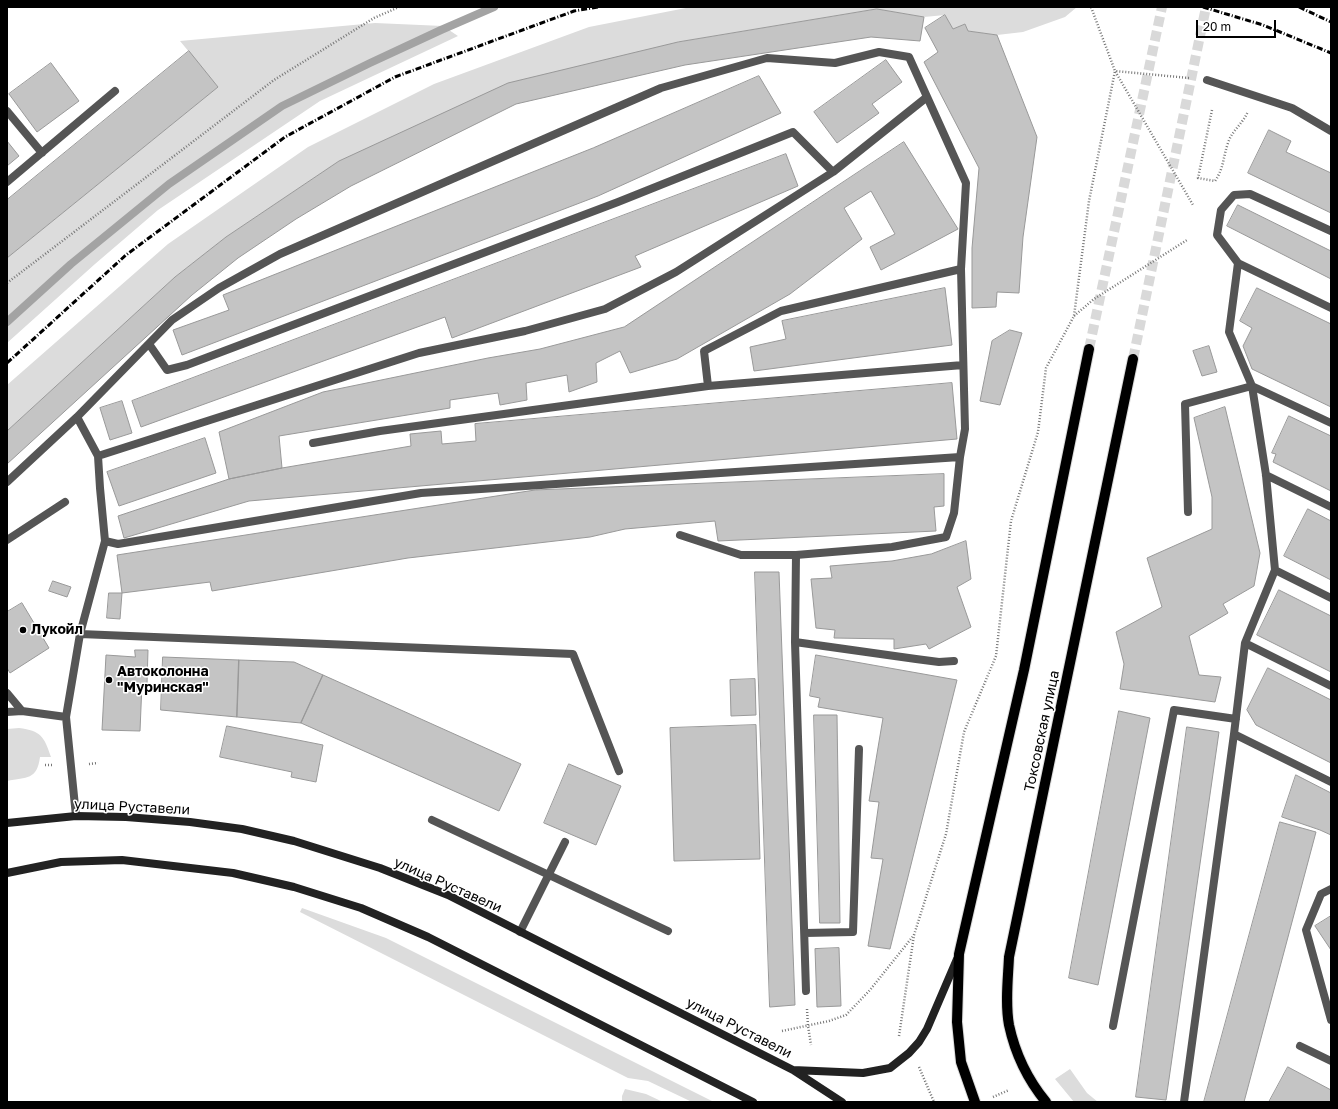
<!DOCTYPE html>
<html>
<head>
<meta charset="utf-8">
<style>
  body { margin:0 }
  #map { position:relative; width:1338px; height:1109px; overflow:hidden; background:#fff; font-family:"Golos Text",sans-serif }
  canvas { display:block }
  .frame { position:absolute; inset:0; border:8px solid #000; pointer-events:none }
  .scale { position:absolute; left:1196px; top:20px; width:80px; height:18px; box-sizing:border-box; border:2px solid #000; border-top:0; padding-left:5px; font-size:12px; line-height:14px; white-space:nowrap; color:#000; -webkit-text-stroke:3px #fff; paint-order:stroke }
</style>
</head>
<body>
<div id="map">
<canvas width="1338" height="1109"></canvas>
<div class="frame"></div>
<div class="scale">20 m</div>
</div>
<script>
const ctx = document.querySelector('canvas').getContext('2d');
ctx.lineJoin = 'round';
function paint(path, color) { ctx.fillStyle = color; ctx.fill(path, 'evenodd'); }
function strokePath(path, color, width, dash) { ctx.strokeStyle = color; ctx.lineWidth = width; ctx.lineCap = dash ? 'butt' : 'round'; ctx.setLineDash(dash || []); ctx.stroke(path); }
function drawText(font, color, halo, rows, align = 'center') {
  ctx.font = font + ' "Golos Text",sans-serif'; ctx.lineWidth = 3; ctx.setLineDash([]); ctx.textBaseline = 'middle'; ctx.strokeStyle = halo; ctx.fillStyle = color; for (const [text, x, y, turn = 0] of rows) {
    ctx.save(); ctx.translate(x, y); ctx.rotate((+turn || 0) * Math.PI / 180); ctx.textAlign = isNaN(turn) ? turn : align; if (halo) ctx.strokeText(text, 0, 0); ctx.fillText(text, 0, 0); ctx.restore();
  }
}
paint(new Path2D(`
  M691,7H1077L1065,17L1023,32L997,35L968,31L965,24L953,29L945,15L924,17L877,9L678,42L339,161L226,237L175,277L7,431V385L168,244L308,147L434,84L589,27Z
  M375,23L443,26L458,36L320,101L158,210L95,264L7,343V258L218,87L180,41Z
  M19,728C41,731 44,736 51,757H40C37,780 27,777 7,781V729Z
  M302,908L386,938L714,1102H692L648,1081L628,1078L300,912Z
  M1070,1069L1087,1093L1098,1102H1074L1055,1079Z
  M625,1089L646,1094L663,1102H622V1096Z`), '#dcdcdc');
strokePath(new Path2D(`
  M7,322L71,264L169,184L282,106L370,63L441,30L494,7`), '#a3a3a3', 8);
const building = new Path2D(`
  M877,9L924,17L920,41L871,37L685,65L516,104L351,186L296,219L238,258L192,295L7,464V431L175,277L226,237L339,161L508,83L678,42Z
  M945,15L953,29L965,24L968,31L997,35L1037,137L1023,237L1019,293L997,292L996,307L972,308V248L979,168L924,62L938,52L925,28Z
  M189,51L218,87L7,258V200Z
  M886,60L902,82L872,104L879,113L837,143L814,112Z
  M51,63L79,101L37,132L9,94Z
  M759,76L781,113L598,196L182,355L173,330L229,310L223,295L593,148Z
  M1269,130L1291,141L1286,152L1331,173V213L1248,173Z
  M7,141L19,156L7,166Z
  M904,142L958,229L881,270L870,247L895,234L871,191L844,208L862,239L790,294L677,359L630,373L620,351L596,363L597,382L569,392L567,375L526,383L527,400L500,405L498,393L450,400V408L279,436L282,468L229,479L219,432L323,392L488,358L540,349L624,327Z
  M786,154L798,186L635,256L641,267L452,338L445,317L141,427L132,401Z
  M1238,205L1331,251V279L1227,226Z
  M945,288L952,345L754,371L750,347L786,339L782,321Z
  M1257,288L1331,324V407L1252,369L1243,346L1252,328L1240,321Z
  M1010,330L1022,333L1000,405L980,401L992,341Z
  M1209,346L1217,372L1202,376L1193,351Z
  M952,383L957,439L249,501L124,538L118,516L229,479L282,468L411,446L410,434L441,431L442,444L476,441L475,424Z
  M122,401L132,433L110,440L100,408Z
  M1225,407L1260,553L1254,586L1223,604L1228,613L1189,636L1199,675L1221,677L1215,702L1120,689L1124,664L1116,632L1162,607L1147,558L1212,529V497L1194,418Z
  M1289,416L1331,436V491L1273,462L1276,454L1272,453Z
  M205,438L216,473L119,506L107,472Z
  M944,474V506L934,507L936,531L718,541L715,521L625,529L590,537L408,558L212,591L210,582L122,593L117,555L535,490Z
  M1308,509L1331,521V580L1284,556Z
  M966,541L971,579L957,587L971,627L929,649L926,644L894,649V639L834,638L835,630L816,628L811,579L832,578L830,566L892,561L931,554Z
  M755,572H779L795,1005L770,1007Z
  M53,581L71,587L67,597L49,591Z
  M1279,590L1331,616V672L1257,635Z
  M109,593H122L120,619L107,618Z
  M22,603L49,648L10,673L7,668V612Z
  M135,650H148L147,684L142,683L140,731L102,730L106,655L135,657Z
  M816,655L957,680L890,949L868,946L883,859L871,858L879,802L869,801L883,718L818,707L820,698L810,696Z
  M163,657L239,660L237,717L161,710Z
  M239,660L294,662L323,675L301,723L237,717Z
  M1268,668L1331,700V763L1256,725L1247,710Z
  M323,675L521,764L499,811L301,723Z
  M755,679L756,715L731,716L730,680Z
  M1119,711L1150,718L1098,985L1069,978Z
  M814,715H837L840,923H820Z
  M756,725L760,859L674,861L670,728Z
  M227,726L323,745L316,782L291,777L292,772L220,757Z
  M1187,727L1219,732L1166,1100L1136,1097Z
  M569,764L621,786L596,845L544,823Z
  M1296,775L1331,793V835L1320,830L1282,817Z
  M1280,822L1316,832L1244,1102H1204Z
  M1331,916V950L1315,926Z
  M839,948L841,1006L817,1007L815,949Z
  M1288,1067L1331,1090V1102H1269Z`);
paint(building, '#c4c4c4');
strokePath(building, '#999', 1);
strokePath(new Path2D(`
  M1089,349L1162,7
  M1133,359L1206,7`), '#d9d9d9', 10, [10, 5]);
const primary = new Path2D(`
  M975,1102L961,1062L957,1022L959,954L1024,670L1089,349
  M1046,1102C1028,1080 1015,1053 1009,1025C1005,1003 1008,979 1009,957L1133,359`);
strokePath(primary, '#dbdbdb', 12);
strokePath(new Path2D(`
  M1189,78L1115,71L1193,205
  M1212,110L1198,178L1215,181C1224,168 1223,157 1228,143C1232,130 1243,124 1248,111
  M7,283L274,80L374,18L399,7
  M1074,316L1094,299L1187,240
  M89,764L98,763
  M45,765H54
  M807,1009L808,1026L811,1045
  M782,1031L829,1021L846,1015L870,990L914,935
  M899,1036L914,935L946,834L964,732L996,656L1011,521L1038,432L1046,368L1074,316L1089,201L1115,71L1091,7
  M919,1067L934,1102
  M993,1097L1009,1090`), '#777', 2.5, [1, 2]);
strokePath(new Path2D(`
  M1207,80L1292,108L1331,131
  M7,111L42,153
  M7,182L115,91
  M1238,263L1331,308
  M149,344L167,370L187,365L618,202L793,132L833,172
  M708,386L704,351L781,311L961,269
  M313,443L380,431L708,386L963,365
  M98,456L419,353L525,331L605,309L676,272L833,172L927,97
  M1266,475L1331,507
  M7,482L77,417L172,320L219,288L280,254L661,88L767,58L835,63L879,52L909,57L966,183L961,269L965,429L960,457L954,513L946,537L892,547L796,555L795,642L806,991
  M1188,512L1185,404L1252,386L1331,423
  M680,535L741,555H796
  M7,540L65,502
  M105,541L118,544L421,493L960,457
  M1275,570L1331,598
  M80,634L573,654L619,771
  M795,642L916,659L939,662L954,661
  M1245,643L1331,686
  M7,693L22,711
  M7,712L22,711L66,717
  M1234,734L1331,782
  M76,816L66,717L80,634L105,541L100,488L98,456L77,417
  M432,820L668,931
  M1331,889L1321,894L1306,930L1331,1020
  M520,932L565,842
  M805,933L853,932L859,749
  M1113,1026L1174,710L1236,719
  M1300,1046L1331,1061
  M1184,1102L1234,734L1245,643L1275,570L1266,475L1252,386L1229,332L1238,263L1217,235L1221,210L1234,195L1250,194L1331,231`), '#555', 8);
strokePath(new Path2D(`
  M7,823L76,816L126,817L190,822L242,829L294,841L380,868L448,895L793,1070L842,1102
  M7,873L61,862L122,860L233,873L294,887L361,908L428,937L753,1102
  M793,1070L863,1073L890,1068L909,1053L919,1042L927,1029L957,959`), '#222', 8);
strokePath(primary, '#000', 10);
strokePath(new Path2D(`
  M1203,7L1263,25L1331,53
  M1299,7L1331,22
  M7,363L126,255L285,137L395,77L574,11L598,7`), '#000', 3, [6, 2, 1, 2]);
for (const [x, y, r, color] of [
  [23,630,4,"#000"],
  [109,680,4,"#000"]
]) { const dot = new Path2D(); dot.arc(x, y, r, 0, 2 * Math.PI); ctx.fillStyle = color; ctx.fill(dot); strokePath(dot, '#fff', 1.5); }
drawText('bold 14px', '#000', '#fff', [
  ["Лукойл",31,630],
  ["Автоколонна",117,672],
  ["\"Муринская\"",117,688]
], 'left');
drawText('14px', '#000', '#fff', [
  ["Токсовская улица",1042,731,-78],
  ["улица Руставели",132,807,3],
  ["улица Руставели",448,885,24],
  ["улица Руставели",739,1028,27]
]);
</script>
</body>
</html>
